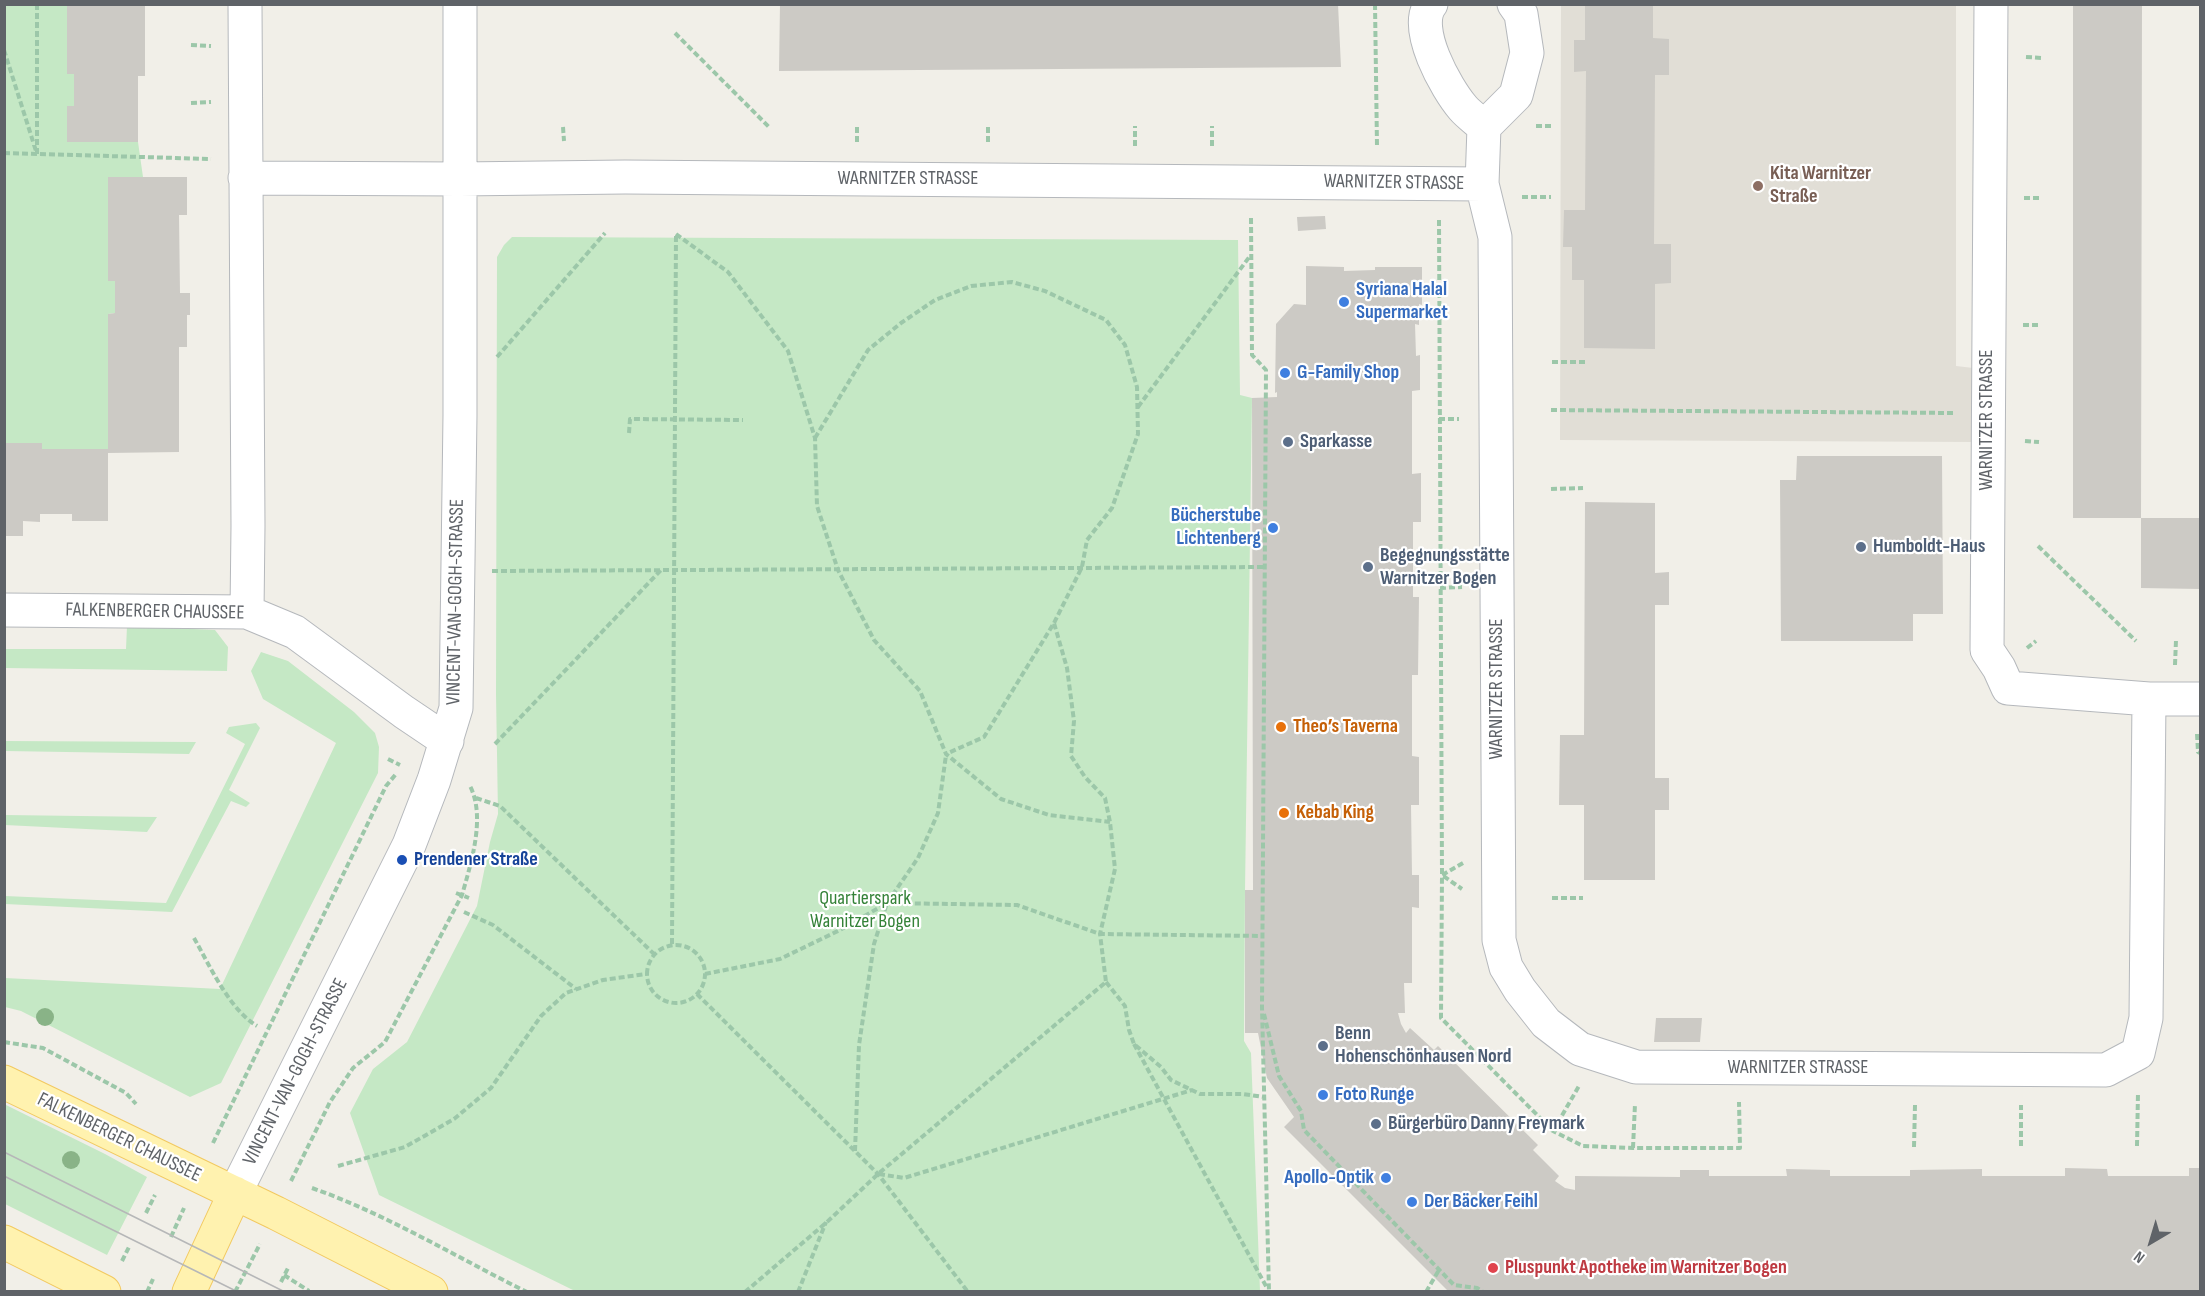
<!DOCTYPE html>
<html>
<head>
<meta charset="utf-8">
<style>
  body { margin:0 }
  #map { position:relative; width:2205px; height:1296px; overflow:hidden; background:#f1efe8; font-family:"Sofia Sans Condensed",sans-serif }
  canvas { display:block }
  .frame { position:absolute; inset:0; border:6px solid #5f6368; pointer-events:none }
  .north { position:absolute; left:2121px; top:1212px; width:60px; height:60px; -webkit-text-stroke:4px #fff; paint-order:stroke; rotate:218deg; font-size:16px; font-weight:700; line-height:24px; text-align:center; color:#5f6368 }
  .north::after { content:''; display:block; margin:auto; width:21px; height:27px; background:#5f6368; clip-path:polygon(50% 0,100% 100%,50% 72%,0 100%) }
</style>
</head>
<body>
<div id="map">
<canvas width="2205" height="1296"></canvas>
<div class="frame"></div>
<div class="north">N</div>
</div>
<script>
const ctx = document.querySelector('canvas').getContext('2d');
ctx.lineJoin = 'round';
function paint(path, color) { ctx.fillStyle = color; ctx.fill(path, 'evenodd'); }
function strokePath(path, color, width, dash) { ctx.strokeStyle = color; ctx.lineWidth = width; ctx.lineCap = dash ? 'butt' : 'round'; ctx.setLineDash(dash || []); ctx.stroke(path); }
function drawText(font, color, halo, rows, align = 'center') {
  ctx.font = font + ' "Sofia Sans Condensed",sans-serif'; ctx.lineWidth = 4.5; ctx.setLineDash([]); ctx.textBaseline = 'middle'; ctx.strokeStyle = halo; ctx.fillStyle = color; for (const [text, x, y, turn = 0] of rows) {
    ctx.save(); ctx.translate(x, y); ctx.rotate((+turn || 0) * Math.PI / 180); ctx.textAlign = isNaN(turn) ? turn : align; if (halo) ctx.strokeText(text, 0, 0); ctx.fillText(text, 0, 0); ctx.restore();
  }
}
paint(new Path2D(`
  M1561,5H1956V366L1973,368V442L1560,440Z`), '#e1ded6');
paint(new Path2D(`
  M5,5H67L68,74H74V106L138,142L143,177H108V281H115V313L108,314V449H42V443H5Z
  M512,237L1238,240L1240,395L1252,398L1245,890L1244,1041L1251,1053L1260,1291H575L379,1195L350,1113L373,1069L407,1042L477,906L490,842L498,814L496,694L497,257L504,245Z
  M127,626L215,630L228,647L227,671L5,668V649H126Z
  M261,652L288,661L354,712L375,733L379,747L378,773L221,1083L190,1097L21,1011L5,1007V978L220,989L336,743L263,699L251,671Z
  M256,723L260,728L229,790L250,803L246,807L231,801L172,912L5,904V896L166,903L245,744L226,733L229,727Z
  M5,741L196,742L189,754L5,751Z
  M5,815L157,817L147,832L5,825Z
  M4,1104L105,1154L147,1177L107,1255L5,1204Z`), '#c5e8c5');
paint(new Path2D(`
  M67,4H145V76H138V142H67V106H74V74H67Z
  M780,4H1338L1341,67L779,71Z
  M1585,4H1653V38L1669,39V75H1655L1654,244H1671V283L1655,284V349L1584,348V280H1572V247H1563L1564,210H1585L1586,71L1574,72V40H1585Z
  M2073,4H2142L2141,518H2073Z
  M108,177H187V215H179L180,293H190V315H187V347H179V452L108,453V521H72V514H40V522L23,521V536H6L4,443H42V449H108V314L115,313V281H108Z
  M1325,216L1326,229L1298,231L1297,217Z
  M1306,266L1344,267V271L1375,270V267H1422V305L1419,304V325L1415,324L1416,356L1420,355V390L1412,391V474L1421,473V522H1413V597H1419L1418,675H1412V756L1419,757V805H1411L1412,875H1419V908L1412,907V983H1404L1405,1013H1398L1401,1024L1406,1033L1410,1028L1434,1050L1438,1046L1538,1145L1533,1150L1559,1176L1555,1181L1565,1188L1575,1190V1176L1680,1177V1170H1709V1176H1787L1786,1169L1830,1170V1176H1910V1170L1982,1169V1176H2065V1168L2107,1169L2108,1176H2189V1168H2200V1292H1449L1284,1127L1294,1117L1267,1078L1258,1033H1245V890H1253L1252,398L1277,397V392L1275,393L1276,324L1294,304L1306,305Z
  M1797,456H1942L1943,614H1913V641H1781L1780,480H1796Z
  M1585,502L1655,503V573L1669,572V605H1655V778H1669V810H1655V880H1584V805H1559L1560,735H1584Z
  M2141,518H2200V589L2141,588Z
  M1656,1018H1702L1700,1042H1654Z`), '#cccac5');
const minor = new Path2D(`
  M245,4L248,526L247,612
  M1431,4C1412,28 1446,88 1463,108C1469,115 1478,121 1484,127
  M1514,4L1521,14L1527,53L1516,95L1484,127L1482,184L1495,237L1499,940L1506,967L1520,990L1546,1023L1580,1049L1636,1067L2106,1070L2138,1053L2146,1018L2149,699H2200
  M1991,4L1987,650L1999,668L2008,688L2149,699
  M245,178L460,179L625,177L1482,184
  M4,610L247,612L295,632L404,712L447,741
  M235,1193L409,845L434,780L456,708L460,415V4`);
const major = new Path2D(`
  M4,1082L276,1213L431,1292
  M4,1242L104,1292
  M189,1292L235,1193`);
strokePath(minor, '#b5b8bc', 35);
strokePath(major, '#f2c960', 35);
strokePath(new Path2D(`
  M37,4V154
  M1375,4L1377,146
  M675,33L769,127
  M191,45L211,46
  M4,50L36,151
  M2026,57L2043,58
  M191,103L211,102
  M1536,126H1551
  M563,127L564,141
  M857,127V144
  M988,127V144
  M1135,146V126
  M1212,146V126
  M4,153L211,159
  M1522,197H1551
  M2024,198H2042
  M1251,218L1252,355L1266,370L1262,1007L1269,1292
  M1439,220L1442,875L1462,889
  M676,234L728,272L788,351L815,438L817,506L838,570L874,640L920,691L946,754L1001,799L1049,815L1110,822
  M2023,325H2040
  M497,357L605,233
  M1552,362H1586
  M1138,407L1250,256
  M1551,410L1953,413
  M1439,419H1459
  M629,433L630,419L743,420
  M815,438L868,350L901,323L935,300L971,286L1012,282L1045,291L1106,320L1125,345L1137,387L1138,434L1112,508L1087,540L1082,567L1054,623L984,737L946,754
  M2025,441L2039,442
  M1551,489L1583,488
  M2038,546L2136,641
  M492,571L1265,567
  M1440,588L1462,587
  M2027,648L2036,641
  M2175,665L2176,640
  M2197,734L2198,752L2200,753
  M495,744L662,569
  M388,759L400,765
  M476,798L500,806L654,954
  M1463,863L1442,875L1441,1018L1553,1131L1583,1146L1633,1148H1740L1739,1102
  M456,893L469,898
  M1552,898H1583
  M464,912L493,925L576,989
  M194,938C210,966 229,1009 257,1026
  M672,944L676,235
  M647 974a29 29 0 1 1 58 0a29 29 0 1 1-58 0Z
  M705,974L780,959L840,930L887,903L918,858L938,813L946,755
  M1106,982L1125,1006L1129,1030L1134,1044L1161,1067L1171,1080L1200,1094H1243L1264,1097
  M697,994L878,1174L968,1292
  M1264,1014L1279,1076L1301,1111L1304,1130L1454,1285L1477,1288L1483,1292
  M4,1042L43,1048L126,1093L136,1104
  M1134,1044L1267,1288
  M1553,1131L1579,1086
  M213,1143L386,786L396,774
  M2021,1146V1105
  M2137,1146L2138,1093
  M1914,1147L1915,1105
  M1633,1148L1635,1104
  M855,1151L859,1045L874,944L887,903L1017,905L1100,934L1262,936
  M338,1166L405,1147L454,1119L491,1088L541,1016L566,993L603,980L646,974
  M879,1174L904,1178L1192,1090
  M291,1181L330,1102L353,1068L385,1042L462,895C471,863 486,817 470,786
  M312,1188C386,1214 456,1257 527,1292
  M146,1213L155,1195
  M171,1237L184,1208
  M122,1261L129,1247
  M284,1275L309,1291
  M281,1282L289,1266
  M4,1291L5,1292
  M147,1292L153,1279
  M235,1292L260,1244
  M745,1292L827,1222L878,1174L1106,982L1100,934L1115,869L1110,822L1105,798L1085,777L1071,756L1074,721L1067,668L1054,623
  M798,1292L826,1222
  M1426,1292L1439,1270`), '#9cc7a9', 4, [6, 3]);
strokePath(minor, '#fff', 33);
strokePath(major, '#fff2af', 33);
strokePath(new Path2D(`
  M4,1152L285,1292
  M4,1176L238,1292`), '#b6b7b8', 1.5);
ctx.fillStyle = '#89b387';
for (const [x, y] of [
  [45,1017],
  [71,1160]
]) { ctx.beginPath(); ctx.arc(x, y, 9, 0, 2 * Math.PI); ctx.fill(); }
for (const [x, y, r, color] of [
  [1758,186,6,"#8d6e63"],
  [1344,302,6,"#3f7fe0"],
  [1285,373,6,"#3f7fe0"],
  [1288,442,6,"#5c6f8a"],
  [1273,528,6,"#3f7fe0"],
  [1861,547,6,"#5c6f8a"],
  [1368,567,6,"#5c6f8a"],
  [1281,727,6,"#e8710a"],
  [1284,813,6,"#e8710a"],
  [402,860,6,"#1a4fb4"],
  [1323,1046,6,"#5c6f8a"],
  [1323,1095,6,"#3f7fe0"],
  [1376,1124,6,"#5c6f8a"],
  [1386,1178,6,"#3f7fe0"],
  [1412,1202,6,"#3f7fe0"],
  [1493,1268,6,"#e0444e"]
]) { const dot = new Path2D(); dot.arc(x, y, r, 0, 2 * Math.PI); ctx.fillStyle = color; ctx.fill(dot); strokePath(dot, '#fff', 2); }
drawText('bold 20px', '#785e54', '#fff', [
  ["Kita Warnitzer",1770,174],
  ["Straße",1770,197]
], 'left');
drawText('20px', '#5f6368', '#fff', [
  ["WARNITZER STRASSE",908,179],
  ["WARNITZER STRASSE",1394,183,1],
  ["WARNITZER STRASSE",1987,420,-90],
  ["VINCENT-VAN-GOGH-STRASSE",456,602,-89],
  ["FALKENBERGER CHAUSSEE",155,612,1],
  ["WARNITZER STRASSE",1497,689,-90],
  ["WARNITZER STRASSE",1798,1068],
  ["VINCENT-VAN-GOGH-STRASSE",296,1072,-63],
  ["FALKENBERGER CHAUSSEE",119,1138,26]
]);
drawText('bold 20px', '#366cbe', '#fff', [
  ["Syriana Halal",1356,290],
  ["Supermarket",1356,313],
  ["G-Family Shop",1297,373],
  ["Bücherstube",1261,516,"right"],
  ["Lichtenberg",1261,539,"right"],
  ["Foto Runge",1335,1095],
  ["Apollo-Optik",1374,1178,"right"],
  ["Der Bäcker Feihl",1424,1202]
], 'left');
drawText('bold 20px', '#4e5e75', '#fff', [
  ["Sparkasse",1300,442],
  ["Humboldt-Haus",1873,547],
  ["Begegnungsstätte",1380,556],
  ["Warnitzer Bogen",1380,579],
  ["Benn",1335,1034],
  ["Hohenschönhausen Nord",1335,1057],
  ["Bürgerbüro Danny Freymark",1388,1124]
], 'left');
drawText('bold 20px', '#c56008', '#fff', [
  ["Theo’s Taverna",1293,727],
  ["Kebab King",1296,813]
], 'left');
drawText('bold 20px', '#164399', '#fff', [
  ["Prendener Straße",414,860]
], 'left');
drawText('20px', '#348238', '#fff', [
  ["Quartierspark",865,899],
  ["Warnitzer Bogen",865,922]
]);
drawText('bold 20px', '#be3a42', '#fff', [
  ["Pluspunkt Apotheke im Warnitzer Bogen",1505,1268]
], 'left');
</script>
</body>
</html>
